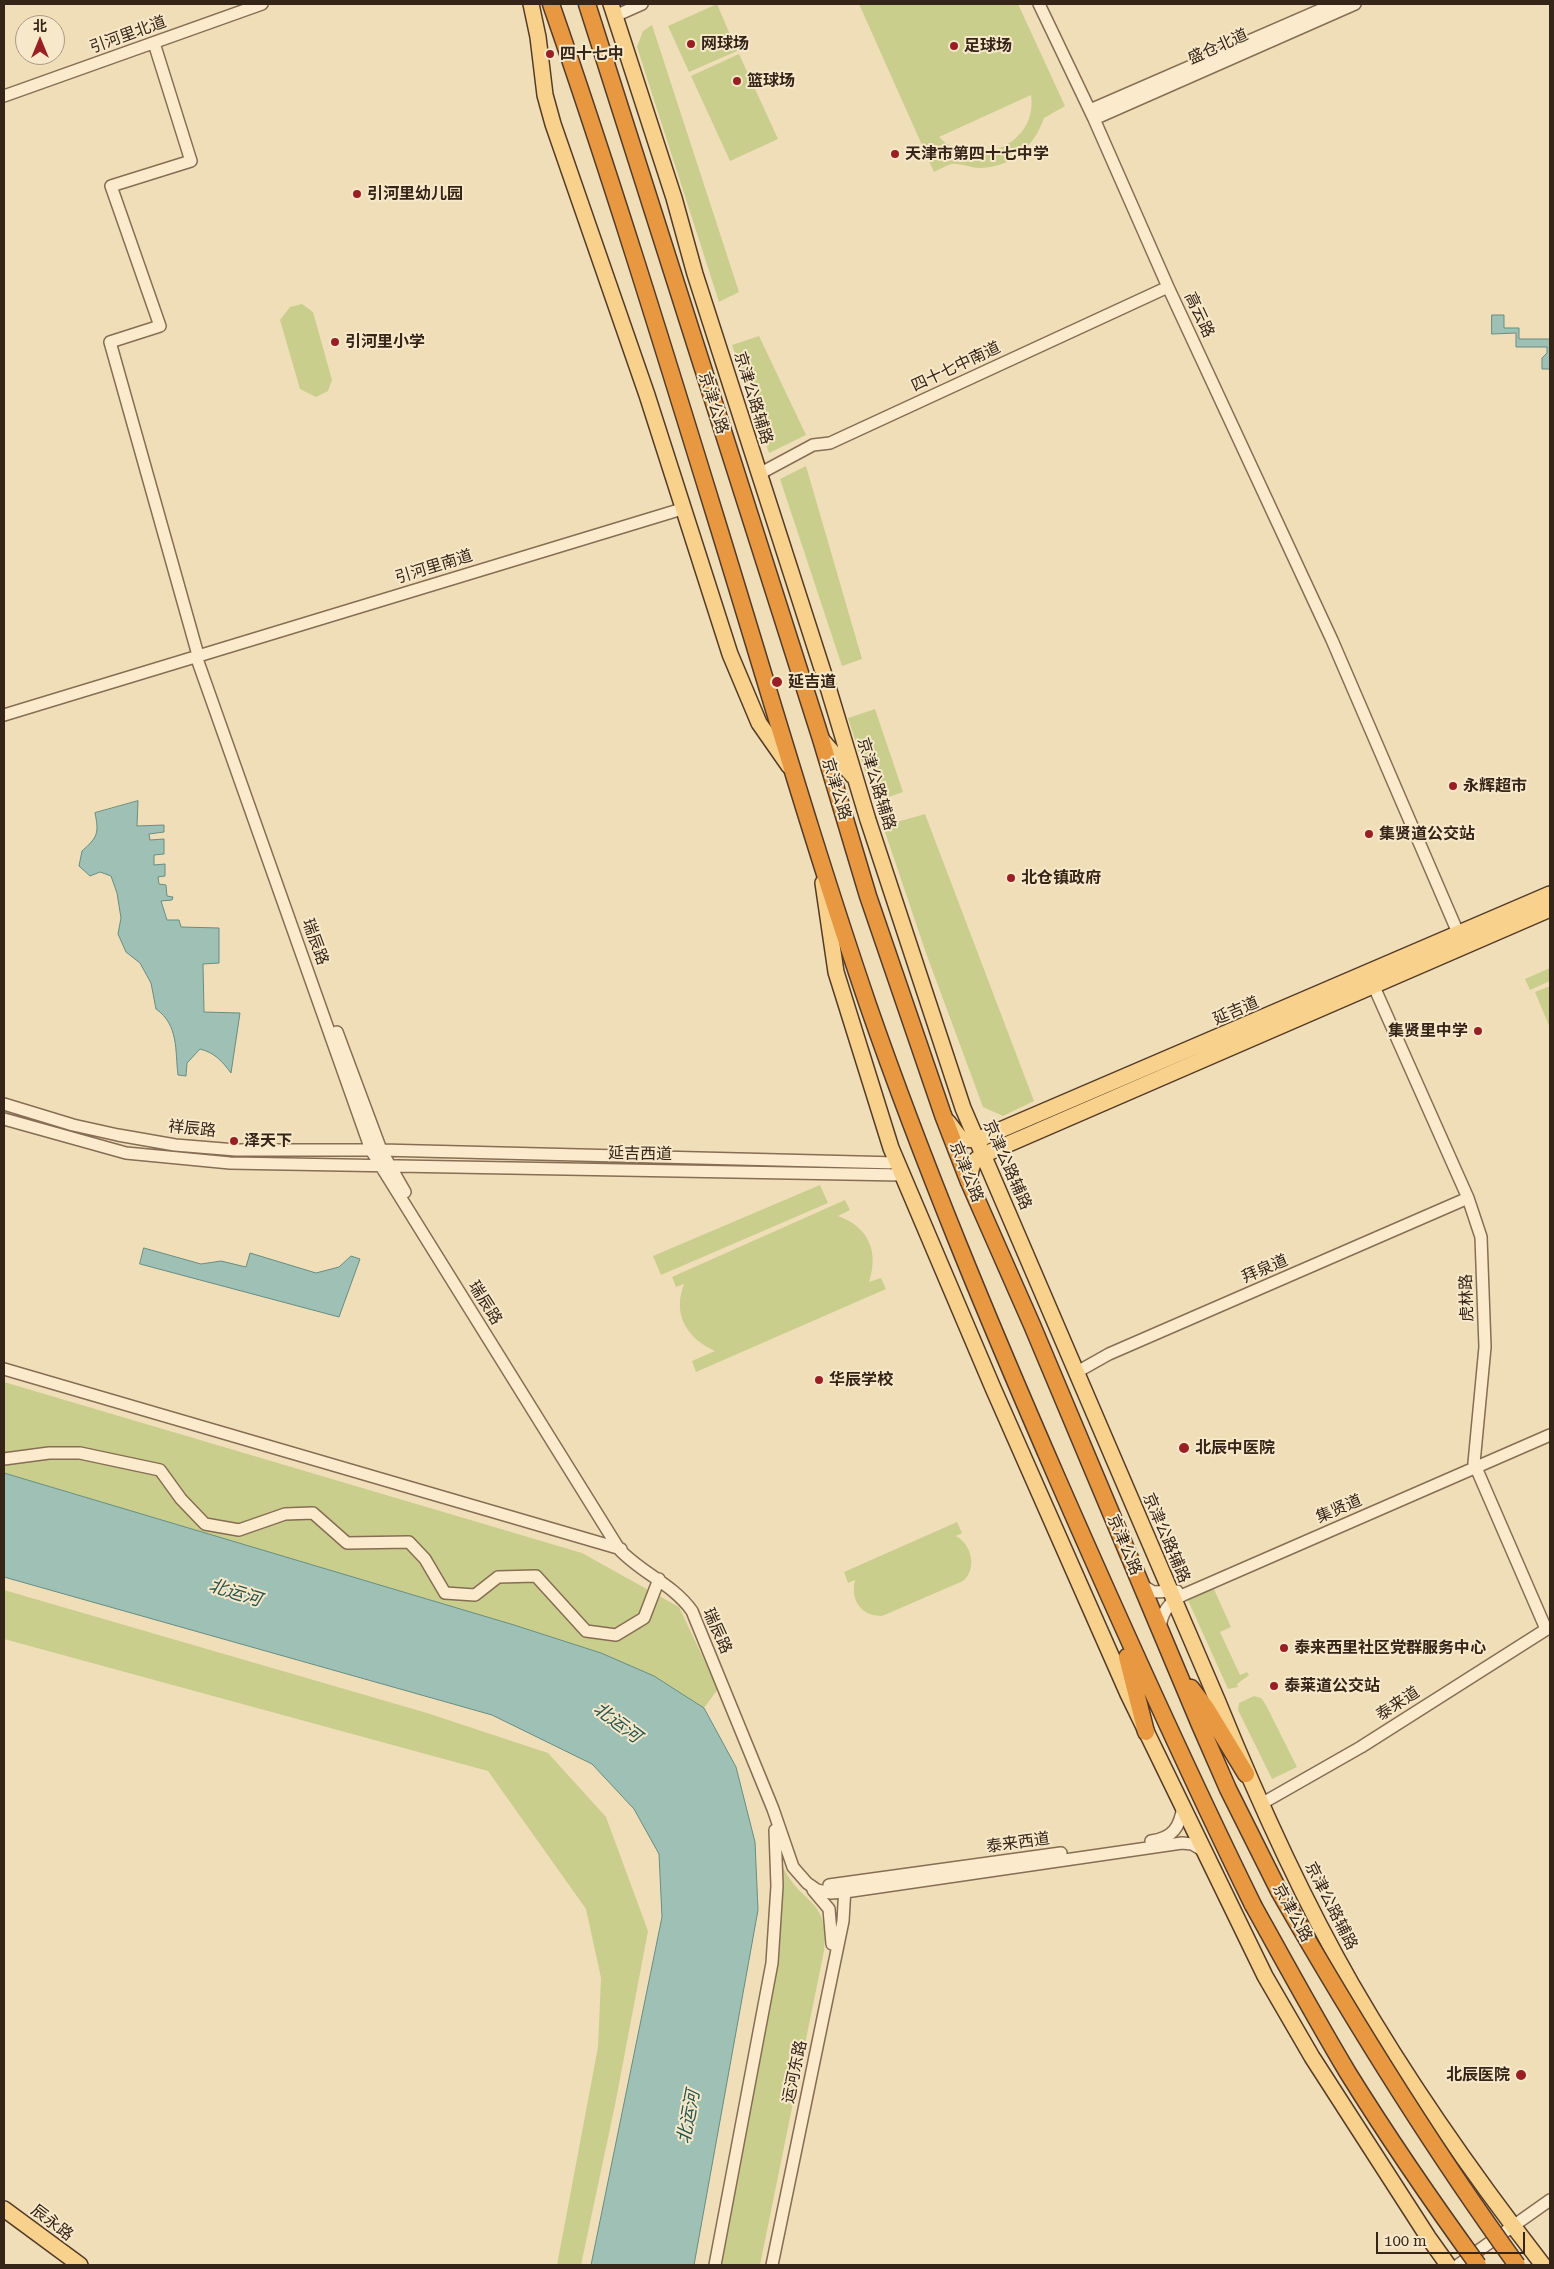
<!DOCTYPE html>
<html>
<head>
<meta charset="utf-8">
<style>
  body { margin:0 }
  #map { position:relative; width:1554px; height:2269px; overflow:hidden; background:#f0deb9; font-family:"Roboto Serif","Noto Sans SC",serif }
  canvas { display:block }
  .frame { position:absolute; inset:0; border:5px solid #352519; pointer-events:none }
  .north { position:absolute; left:15px; top:15px; width:50px; height:50px; box-sizing:border-box; background:#f7e8c9; border:1px solid #a99a83; border-radius:50%; rotate:0deg; font-size:14px; font-weight:700; line-height:20px; text-align:center; color:#352519 }
  .north::after { content:''; display:block; margin:auto; width:18px; height:22px; background:#9a1f25; clip-path:polygon(50% 0,100% 100%,50% 72%,0 100%) }
  .scale { position:absolute; left:1376px; top:2232px; width:149px; height:22px; box-sizing:border-box; border:2px solid #352519; border-top:0; padding-left:6px; font-size:15px; line-height:18px; white-space:nowrap; color:#352519; -webkit-text-stroke:4px #f7e8c9; paint-order:stroke }
</style>
</head>
<body>
<div id="map">
<canvas width="1554" height="2269"></canvas>
<div class="frame"></div>
<div class="north">北</div>
<div class="scale">100 m</div>
</div>
<script>
const ctx = document.querySelector('canvas').getContext('2d');
ctx.lineJoin = 'round';
function paint(path, color) { ctx.fillStyle = color; ctx.fill(path, 'evenodd'); }
function strokePath(path, color, width, dash) { ctx.strokeStyle = color; ctx.lineWidth = width; ctx.lineCap = dash ? 'butt' : 'round'; ctx.setLineDash(dash || []); ctx.stroke(path); }
function drawText(font, color, halo, rows, align = 'center') {
  ctx.font = font + ' "Roboto Serif","Noto Sans SC",serif'; ctx.lineWidth = 4; ctx.setLineDash([]); ctx.textBaseline = 'middle'; ctx.strokeStyle = halo; ctx.fillStyle = color; for (const [text, x, y, turn = 0] of rows) {
    ctx.save(); ctx.translate(x, y); ctx.rotate((+turn || 0) * Math.PI / 180); ctx.textAlign = isNaN(turn) ? turn : align; if (halo) ctx.strokeText(text, 0, 0); ctx.fillText(text, 0, 0); ctx.restore();
  }
}
paint(new Path2D(`
  M717,4L737,51L689,72L668,26Z
  M859,4H1018L1065,106L1044,118C1034,147 1011,168 979,168C970,168 960,163 952,164C946,165 939,170 934,172ZM1031,95C1039,145 972,172 939,137Z
  M652,25L739,292L719,302L637,47L643,31Z
  M739,54L778,139L730,161L691,76Z
  M302,304L313,312L332,380L328,391L316,397L300,389L280,320L290,307Z
  M759,336L806,435L769,453L732,345Z
  M806,466L862,659L842,666L780,479Z
  M875,709L903,792L875,802L848,718Z
  M925,814L1034,1101L1003,1116L983,1107L926,953L883,826Z
  M1550,968V981L1530,990L1525,979Z
  M1550,986V1028L1535,992Z
  M820,1185L828,1203L661,1275L653,1256Z
  M845,1200L850,1210L838,1216C869,1227 879,1252 869,1282L881,1278L886,1289L696,1372L692,1361L715,1351C687,1338 672,1315 684,1284L676,1287L672,1277Z
  M4,1382L582,1553L679,1607L718,1689L704,1708L654,1676L601,1653L514,1625L4,1473Z
  M957,1522L962,1533L956,1536C971,1544 978,1568 963,1581L882,1616C861,1616 850,1600 855,1580L848,1583L844,1572Z
  M1213,1587L1231,1627L1220,1632L1240,1675L1247,1672L1249,1675L1237,1684L1238,1687L1228,1689L1187,1598Z
  M4,1590L427,1713L548,1753L606,1817L648,1931L615,2105L581,2265H557L598,2047L601,1978L586,1909L488,1771L4,1639Z
  M1254,1696L1261,1698L1266,1705L1297,1767L1272,1779L1238,1710L1239,1703Z
  M783,1867C802,1906 830,1898 824,1951L760,2265H718L775,1964Z`), '#c9ce8d');
const water = new Path2D(`
  M1492,315H1504V328H1519V339H1550V369H1542V358L1547,353V347H1516V333L1492,334Z
  M138,801L137,826L164,825V832L149,834L150,840L164,839V854L154,855V865L165,864V876L158,877L159,884L166,885L167,896L173,897L172,900L161,901L167,920H179L181,927L219,928V963L203,964L204,1012L240,1013L231,1073C222,1061 215,1053 200,1049L187,1063L186,1076L178,1075C175,1051 179,1025 156,1009L151,983L140,963L126,952L118,934L121,918L117,893L111,876L100,872L90,876L79,866L82,851C98,837 99,833 95,813Z
  M144,1248L201,1264L221,1261L246,1267L250,1253L316,1273L339,1267L351,1256L360,1259L339,1317L140,1264Z
  M4,1473L514,1625L601,1653L654,1676L704,1708L736,1767L755,1842L758,1910L694,2265H591L662,1917L659,1854L634,1809L592,1764L492,1715L4,1577Z`);
paint(water, '#9ec0b5');
strokePath(water, '#668d82', 1);
const minor = new Path2D(`
  M1039,4L1094,119L1168,287L1332,640L1459,935
  M615,16L642,4
  M154,43L191,161L111,186L160,326L110,342L198,655
  M4,96L262,4
  M1090,110L1334,4
  M1094,119L1355,4
  M759,474L813,445L830,443L1168,287
  M196,656L371,1150L619,1549C641,1573 673,1584 692,1611L773,1809L793,1867L807,1883L817,1890L831,1893L845,1892L1182,1843L1192,1844L1204,1851
  M4,715L682,509
  M1371,980L1468,1198L1481,1237L1485,1347L1474,1463L1546,1629
  M337,1032L381,1150L405,1192
  M4,1104L73,1125L118,1135L175,1145L236,1150H381L897,1163
  M4,1119L126,1153L230,1163L902,1175
  M4,1369L621,1549
  M1077,1372L1109,1354L1468,1198
  M4,1459L49,1453H80L160,1470L181,1499L205,1524L239,1530L285,1514L313,1513L347,1543L409,1542L425,1559L445,1593L475,1595L498,1577L536,1576L586,1631L616,1635L644,1618L659,1579
  M1140,1584L1153,1592L1177,1591
  M1160,1629C1161,1614 1169,1602 1183,1595L1550,1435
  M1261,1804L1361,1747L1550,1627
  M1151,1841C1173,1838 1180,1827 1183,1806
  M829,1885L1061,1853
  M813,1890L829,1909L832,1944
  M715,2265L772,1963L777,1886L775,1830
  M772,2265L843,1921L845,1887
  M1458,2265L1550,2200`);
const major = new Path2D(`
  M531,4L538,37L545,95L553,124L647,395L730,654L759,723L789,766
  M611,4L674,198L695,274L827,684L868,820L963,1108L1218,1702C1257,1798 1300,1894 1352,1985C1408,2082 1474,2176 1543,2265
  M821,739L853,776
  M823,883L836,972L891,1148L993,1388L1128,1694L1265,1976L1312,2057L1428,2237L1448,2265
  M948,1122L961,1139L977,1140L1550,894
  M969,1182C971,1169 971,1161 983,1155L1550,909
  M4,2209L80,2265`);
const highway = new Path2D(`
  M551,4C609,171 661,340 713,509C764,674 812,841 868,1005C924,1166 989,1322 1057,1478C1120,1622 1184,1764 1253,1905
  M587,4L821,739L868,896L943,1115L969,1182L1032,1325L1200,1725L1228,1789L1279,1891
  M1127,1657L1146,1732
  M1191,1688L1206,1708L1246,1774`);
strokePath(minor, '#876d53', 14);
strokePath(major, '#543b28', 18);
strokePath(highway, '#543b28', 19);
strokePath(minor, '#fbebcc', 11);
strokePath(major, '#f8d28c', 15);
strokePath(highway, '#e89841', 16);
const highwayBridge = new Path2D(`
  M1279,1891C1353,2020 1430,2145 1517,2265
  M1253,1905C1284,1961 1315,2018 1348,2073C1389,2139 1433,2203 1478,2265`);
strokePath(highwayBridge, '#543b28', 19, []);
strokePath(highwayBridge, '#e89841', 16);
for (const [x, y, r, color] of [
  [691,44,5,"#9a1f25"],
  [954,46,5,"#9a1f25"],
  [550,54,5,"#9a1f25"],
  [737,81,5,"#9a1f25"],
  [895,154,5,"#9a1f25"],
  [357,194,5,"#9a1f25"],
  [335,342,5,"#9a1f25"],
  [777,682,6,"#9a1f25"],
  [1453,786,5,"#9a1f25"],
  [1369,834,5,"#9a1f25"],
  [1011,878,5,"#9a1f25"],
  [1478,1031,5,"#9a1f25"],
  [234,1141,5,"#9a1f25"],
  [819,1380,5,"#9a1f25"],
  [1184,1448,6,"#9a1f25"],
  [1284,1648,5,"#9a1f25"],
  [1274,1686,5,"#9a1f25"],
  [1521,2075,6,"#9a1f25"]
]) { const dot = new Path2D(); dot.arc(x, y, r, 0, 2 * Math.PI); ctx.fillStyle = color; ctx.fill(dot); strokePath(dot, '#f7e8c9', 2); }
drawText('16px', '#352519', '#f7e8c9', [
  ["引河里北道",128,35,-20],
  ["盛仓北道",1218,47,-24],
  ["高云路",1199,315,65],
  ["四十七中南道",956,367,-25],
  ["京津公路辅路",753,398,73],
  ["京津公路",713,403,72],
  ["引河里南道",434,567,-17],
  ["京津公路辅路",876,784,73],
  ["京津公路",836,789,73],
  ["瑞辰路",315,942,70],
  ["延吉道",1236,1011,-23],
  ["祥辰路",192,1129,6],
  ["延吉西道",640,1154,1],
  ["京津公路辅路",1007,1165,66],
  ["京津公路",966,1172,68],
  ["拜泉道",1265,1269,-23],
  ["虎林路",1467,1298,-92],
  ["瑞辰路",485,1303,58],
  ["集贤道",1339,1509,-23],
  ["京津公路辅路",1166,1538,67],
  ["京津公路",1124,1545,67],
  ["瑞辰路",717,1631,66],
  ["泰来道",1398,1704,-33],
  ["泰来西道",1018,1843,-8],
  ["京津公路辅路",1331,1906,63],
  ["京津公路",1292,1913,61],
  ["运河东路",795,2072,-78],
  ["辰永路",52,2223,37]
]);
drawText('bold 16px', '#352519', '#f7e8c9', [
  ["网球场",701,44],
  ["足球场",964,46],
  ["四十七中",560,54],
  ["篮球场",747,81],
  ["天津市第四十七中学",905,154],
  ["引河里幼儿园",367,194],
  ["引河里小学",345,342],
  ["延吉道",788,682],
  ["永辉超市",1463,786],
  ["集贤道公交站",1379,834],
  ["北仓镇政府",1021,878],
  ["集贤里中学",1468,1031,"right"],
  ["泽天下",244,1141],
  ["华辰学校",829,1380],
  ["北辰中医院",1195,1448],
  ["泰来西里社区党群服务中心",1294,1648],
  ["泰莱道公交站",1284,1686],
  ["北辰医院",1510,2075,"right"]
], 'left');
drawText('italic 18px', '#275651', '#f7e8c9', [
  ["北运河",235,1593,17],
  ["北运河",617,1723,37],
  ["北运河",689,2117,-79]
]);
</script>
</body>
</html>
